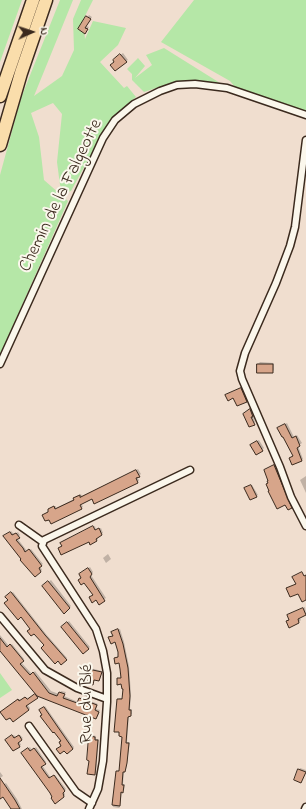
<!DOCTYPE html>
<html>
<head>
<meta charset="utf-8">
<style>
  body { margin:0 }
  #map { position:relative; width:306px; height:809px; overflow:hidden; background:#f0decf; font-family:"Indie Flower",sans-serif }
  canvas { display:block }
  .north { position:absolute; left:12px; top:12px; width:40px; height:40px; -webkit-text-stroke:3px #fbf7ec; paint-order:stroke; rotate:87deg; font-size:11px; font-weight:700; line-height:16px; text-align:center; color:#3b2a1e }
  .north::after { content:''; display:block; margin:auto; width:14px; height:18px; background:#3b2a1e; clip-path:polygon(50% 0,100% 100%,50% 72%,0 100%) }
</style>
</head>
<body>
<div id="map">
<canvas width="306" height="809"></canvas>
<div class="north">N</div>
</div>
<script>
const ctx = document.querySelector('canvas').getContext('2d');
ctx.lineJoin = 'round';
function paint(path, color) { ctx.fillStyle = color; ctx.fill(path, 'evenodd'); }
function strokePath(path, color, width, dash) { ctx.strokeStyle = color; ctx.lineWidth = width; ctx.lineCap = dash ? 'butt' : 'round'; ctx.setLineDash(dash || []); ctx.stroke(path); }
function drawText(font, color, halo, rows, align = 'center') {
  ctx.font = font + ' "Indie Flower",sans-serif'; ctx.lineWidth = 4; ctx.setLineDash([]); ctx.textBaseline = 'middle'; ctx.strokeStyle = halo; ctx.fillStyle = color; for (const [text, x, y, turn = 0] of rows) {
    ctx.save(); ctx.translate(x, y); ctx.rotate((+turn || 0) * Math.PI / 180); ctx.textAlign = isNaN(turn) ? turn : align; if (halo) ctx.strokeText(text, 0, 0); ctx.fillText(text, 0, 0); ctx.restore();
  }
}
paint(new Path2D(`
  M0,0H22L0,62Z
  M60,0H73L34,96L62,76L74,50L73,19L81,0H93L83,20L85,39L93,21L126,28L118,45L100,62L124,88L127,86L136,97L115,115L99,140L71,191L64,193L60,185L57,162L62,114L53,103L31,113L39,137L44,180L68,201L0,355V175L21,98Z
  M194,0H306V111L282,104L235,87L230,81L161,42Z
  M164,48L220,83C189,80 173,82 144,92L132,80V74L127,69L138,58L145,66L135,78L152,65L146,55Z
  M0,673L12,690L0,698Z`), '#b5e7a7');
paint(new Path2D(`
  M89,15L92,17L86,26L89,27L86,31L79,29Z
  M123,53L128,60L126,61L116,62L114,60Z
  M260,362L274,363V370L272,372L258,364Z
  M243,387L248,400L246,401L227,394Z
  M252,409L254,414L253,416L255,422L254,424L246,413Z
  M287,423L294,437L297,435L302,443L298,446L303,459L301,461L290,458L294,456L280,427Z
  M259,440L264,448L262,450L253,443Z
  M276,464L293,506L291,507L285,504L269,483L267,469Z
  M138,469L141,474L137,477L139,480L138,482L81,503L83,507L81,508L49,518L43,515L49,511L50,508L56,506V508L74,499L76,496L81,494L82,496Z
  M306,476V493L300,480Z
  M252,485L258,495L251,499L246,487Z
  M95,526L96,530L101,528L103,533L97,537L98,539L96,541L59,548L63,546L61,543L63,541Z
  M11,531L14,534L18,532L20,535L17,538L24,547L27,551L31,549L43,564L40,566L42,570L36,576L5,536Z
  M108,554L111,559L106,563L103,558Z
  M90,567L93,572L91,575L106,598L99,603L82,577L81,573Z
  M51,580L71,606L64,612L43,586Z
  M13,592L46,634L67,658L61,663L45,645L9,600L8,596Z
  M305,607L306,614L299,617L301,620L299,622L289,626L287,621L290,619V614Z
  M69,621L90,647L83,653L62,627Z
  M120,629L124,642L129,666L131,694L130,709H132V714L129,715L127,742H130L126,769L124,771L123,784H125L124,790L122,791L120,807L119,808L113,807L117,771L120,770L123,736L118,699L119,698H123L124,688L122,683L118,679L122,677L120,662L115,658L119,656L115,641L110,638L113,635L112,632L114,631Z
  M0,635L9,646L12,644L24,659L21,662L32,674L35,671L51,691L59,694L61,691L66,692L64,696L78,702L81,697L98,704L96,709L100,710L98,716L96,718L39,696L27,704L30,708L29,710L3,711L20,699L21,701L27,697L28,699L37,694L0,649Z
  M90,668L102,671L100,679H95L92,684L89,669Z
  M45,706L74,747L73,749L62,746V741L43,714L41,709Z
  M14,735L16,738L20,735L23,738L19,741L21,745L19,746L8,739Z
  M91,735L96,736V739H99L96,772L95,774L90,737Z
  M30,747L32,751L36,747L46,762L42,765L51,778L55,775L66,789L64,791L65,795L64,796L53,797L24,751Z
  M300,768L306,770L301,782L299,770Z
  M0,772L3,776L0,778Z
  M6,783L17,799L22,809H10L12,808L3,795L0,798V787Z`), '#0003');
const building = new Path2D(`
  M86,16L91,19L85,28L88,29L85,34L78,29Z
  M120,54L127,62L115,71L110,65L114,62L113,60Z
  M257,364H273V373H257Z
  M241,388L247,402L237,406L233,398L228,401L225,395Z
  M250,409L253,417H251L255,425L249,427L243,414Z
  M285,424L292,438L296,436L300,446L297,448L302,461L292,465L289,458L293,456L283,437H282L277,428Z
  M257,441L263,451L256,455L250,445Z
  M274,465L292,508L288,510L285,505L277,509L268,491H269L266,484L268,483L267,481H268L264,470Z
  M136,470L140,477L136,478L138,483L94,504L92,499L80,505L82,509L51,524L49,520L45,521L42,515L48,512V509L54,506L55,509L74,500L73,498L80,495V497Z
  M251,485L257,497L250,500L244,488Z
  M93,526L95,530L99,528L102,535L96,539L97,541L90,545L89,542L61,555L58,548L62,546L60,543Z
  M10,532L12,535L16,533L20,538L16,540L23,548L25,552L29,549L42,566L39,568L41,572L35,577L20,560L21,559L3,536Z
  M88,568L92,574L90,577L105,601L99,605L96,600L92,603L89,597L93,595L84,583L81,585L78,580L81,578L79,574Z
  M302,572L304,576L306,575V600L302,602L298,594L290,597L286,588L296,584L292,577Z
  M48,581L70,608L64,614L42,586Z
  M11,592L45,635L67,660L61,665L58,661L55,664L41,648L44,645L34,634L31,636L27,631L30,629L21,617L18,620L4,603L8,600L5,597Z
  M303,608L306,615L298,619L299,623L289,628L286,621L289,620L287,615Z
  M67,622L89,649L83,654L61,627Z
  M118,629L123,644L128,668L130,696L129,710H131V716L128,717L126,743H129L127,763L125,772H123L122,785H124L123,793L121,792L120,806L112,805L116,771H119L122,737L119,736V732H114L117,699H122L123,689H122L121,684L117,685V678H121L120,669L119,663L115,664L114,658L118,657V652L115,642L111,644L108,637L113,636L111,632Z
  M0,638L7,647L10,644L24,661L20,664L30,675L33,672L49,693L57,696L59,692L65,694L63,698L77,703L79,698L97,705L95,710L99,712L96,719L37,696L0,651Z
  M88,669L102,672L99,681L94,680L93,685L87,683L89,678L85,676Z
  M35,694L38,698L26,706L29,710L13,722L10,718L6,720L0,712L18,699L19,701L25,697L27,699Z
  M44,707L73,749L67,754L64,751L60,754L56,749L61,746L59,742L61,741L54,732L53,733L40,716L42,715L39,710Z
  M12,735L14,738L19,735L22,740L18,743L20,747L13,751L5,740Z
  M89,736L95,737V740H98L95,775L87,774L89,761L87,760Z
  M28,748L30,751L34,748L46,764L41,767L46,774L49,778L54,775L65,791L63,793L64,797L55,804L51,798L52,797L50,793L21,753Z
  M298,769L306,772L301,783L294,780Z
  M0,778L15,800L20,809H11L3,797L0,799Z`);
paint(building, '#d7a58a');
strokePath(building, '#3b2a1e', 1);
const street = new Path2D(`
  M306,140L295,227L290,246L276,283L245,353L240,371L242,379L280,467L291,497L306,526
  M0,364L103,138L115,120L134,104L160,91L177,85L195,84L227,88L306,115
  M19,525L43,542
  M0,616L45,670L77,688L107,699
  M29,726L76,792L92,803
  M89,809L98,789L103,761L107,702V673L103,651L96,629L42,546L44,540L190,470
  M305,809L306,807`);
const highway = new Path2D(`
  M0,96L33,0
  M0,145L21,73L46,0`);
strokePath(street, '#3b2a1e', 9);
strokePath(highway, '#3b2a1e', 15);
strokePath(street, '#fbf7ec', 6);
strokePath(highway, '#faddab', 12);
drawText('18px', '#3b2a1e', '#fbf7ec', [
  ["Chemin de la Falgeotte",62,196,-64],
  ["Rue du Blé",88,704,-90]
]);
</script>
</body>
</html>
